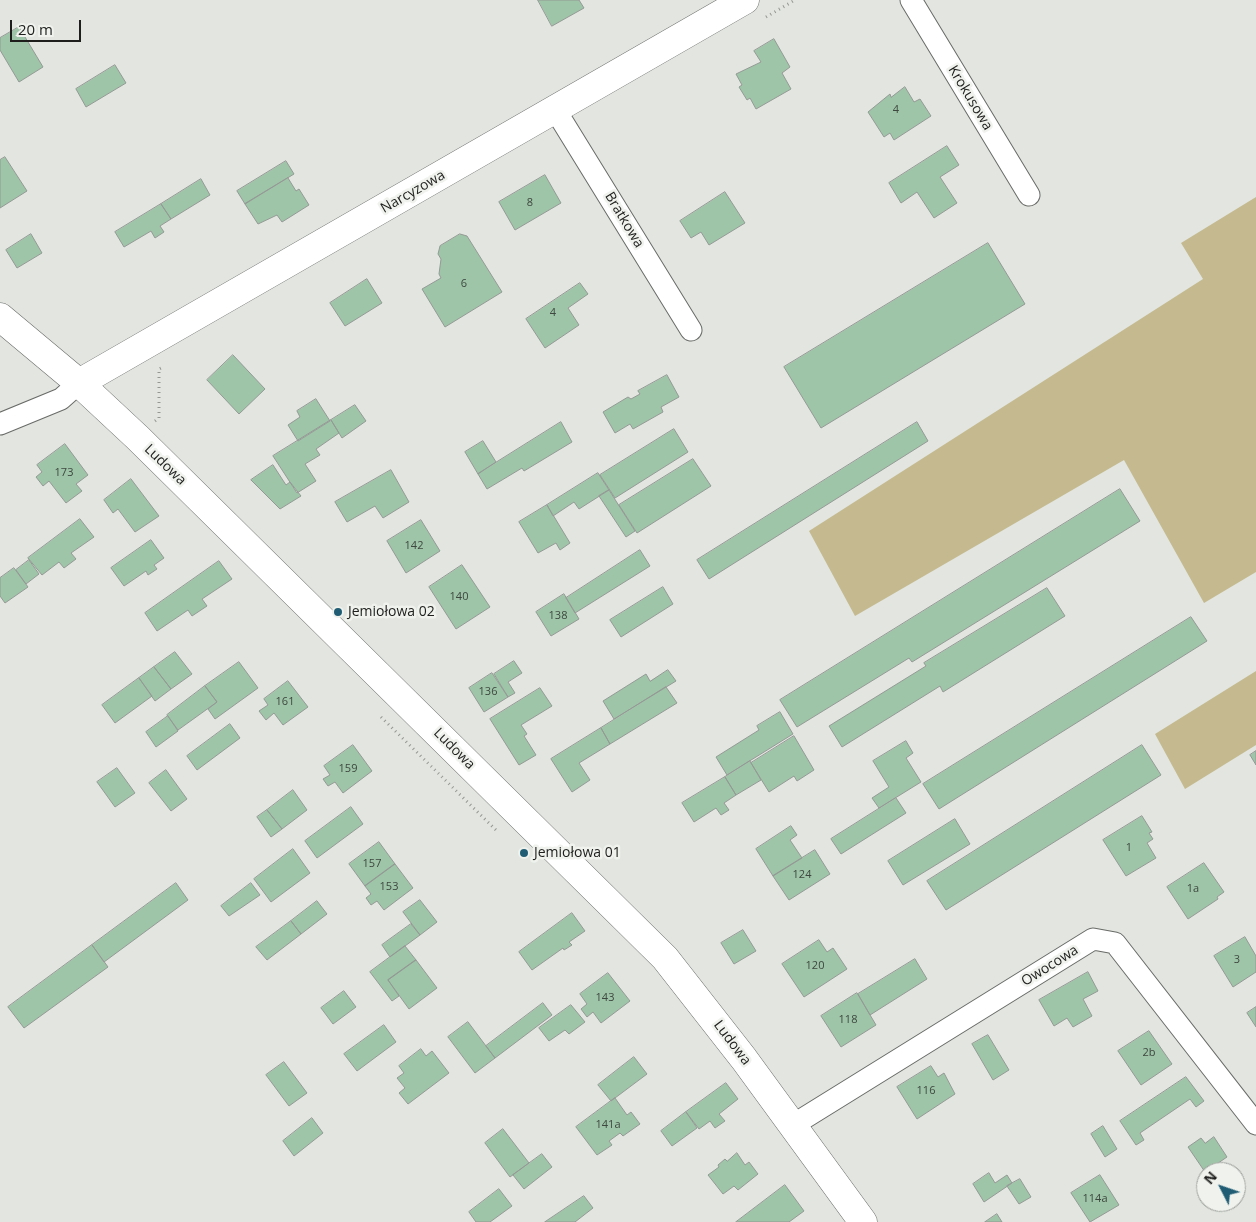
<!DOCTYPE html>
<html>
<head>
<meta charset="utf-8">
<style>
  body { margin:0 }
  #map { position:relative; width:1256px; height:1222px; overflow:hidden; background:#e2e5e0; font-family:"Open Sans",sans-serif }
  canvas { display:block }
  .north { position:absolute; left:1196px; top:1162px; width:50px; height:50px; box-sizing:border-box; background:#eff2ed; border:1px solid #9b9e9a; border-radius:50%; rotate:311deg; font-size:14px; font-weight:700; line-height:20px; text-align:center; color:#1e1f1d }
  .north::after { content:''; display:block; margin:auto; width:18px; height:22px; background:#205d74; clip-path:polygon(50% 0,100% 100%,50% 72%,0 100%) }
  .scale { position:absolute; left:10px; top:20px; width:71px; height:22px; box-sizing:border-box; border:2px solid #1e1f1d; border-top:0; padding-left:6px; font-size:15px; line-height:18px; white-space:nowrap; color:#1e1f1d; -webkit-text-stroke:4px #eff2ed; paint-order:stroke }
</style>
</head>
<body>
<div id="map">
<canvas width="1256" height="1222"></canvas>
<div class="north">N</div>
<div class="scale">20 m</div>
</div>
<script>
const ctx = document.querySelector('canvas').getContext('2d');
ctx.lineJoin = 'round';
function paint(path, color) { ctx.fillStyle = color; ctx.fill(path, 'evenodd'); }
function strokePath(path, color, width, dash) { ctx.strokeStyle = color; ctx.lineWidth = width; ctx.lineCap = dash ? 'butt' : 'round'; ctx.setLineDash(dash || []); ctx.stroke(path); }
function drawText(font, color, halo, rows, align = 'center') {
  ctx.font = font + ' "Open Sans",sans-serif'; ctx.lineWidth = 5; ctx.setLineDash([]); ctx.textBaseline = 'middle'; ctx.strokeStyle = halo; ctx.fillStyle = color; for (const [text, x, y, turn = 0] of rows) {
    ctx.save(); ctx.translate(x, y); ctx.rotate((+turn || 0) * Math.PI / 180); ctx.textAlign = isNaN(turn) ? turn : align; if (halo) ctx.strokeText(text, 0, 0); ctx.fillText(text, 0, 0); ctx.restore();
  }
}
paint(new Path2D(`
  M1256,197V572L1204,603L1124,460L855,616L809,531L1203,279L1181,243Z
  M1256,671V745L1185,789L1155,734Z`), '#c5ba8f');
const building = new Path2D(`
  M538,0H579L584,8L552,26Z
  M19,27L43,67L19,82L0,50V38Z
  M774,39L790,67L782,73L791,89L756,109L750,98L747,100L739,87L742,85L736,74L761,62L754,51Z
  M115,65L126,83L86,107L76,89Z
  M905,87L914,102L920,99L931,116L894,140L890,133L884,137L868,112L890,94L891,97Z
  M947,146L959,165L940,177L957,203L934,218L917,192L901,203L889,183Z
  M5,157L27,191L0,208V160Z
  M286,161L294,174L245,204L237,191Z
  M545,175L561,203L515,230L499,202Z
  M288,178L296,191L299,189L309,205L282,222L277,215L258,224L245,204Z
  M201,179L210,195L171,219L161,204Z
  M725,192L745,223L709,245L701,232L691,238L680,221Z
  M161,204L171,219L160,226L164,232L155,238L151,231L124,247L115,232Z
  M31,234L42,253L17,268L6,250Z
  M460,234L467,236L502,292L445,327L422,289L441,278L439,274L441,259L438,254L440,246Z
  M988,243L1025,304L821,428L784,367Z
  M367,279L382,303L345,326L330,303Z
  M580,283L588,294L568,308L579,325L545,348L526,319Z
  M233,355L265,389L239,414L207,380Z
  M667,375L679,397L661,407L663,412L633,429L630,424L615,433L603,412L628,397L631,399L640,394L638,391Z
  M316,399L330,421L298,441L288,425L300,417L297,411Z
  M355,405L366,421L342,438L331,420Z
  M331,420L339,433L316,449L320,455L305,464L316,481L297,493L273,456Z
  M561,422L572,442L524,471L522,468L487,489L478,474Z
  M917,422L928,441L709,579L697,560Z
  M674,429L688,452L615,498L600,475Z
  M483,441L496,462L478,474L465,452Z
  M65,444L88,475L76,484L82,491L66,503L49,481L43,486L36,477L42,472L37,465Z
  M693,459L711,486L637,533L619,505Z
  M273,465L286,485L290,482L301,496L280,509L251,480Z
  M391,470L409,502L383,518L375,506L347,522L335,502Z
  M598,473L609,490L579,509L574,502L553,516L547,505Z
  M131,479L159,516L135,532L118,509L113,513L104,500Z
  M1120,489L1140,521L912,662L909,658L797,727L780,700Z
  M609,490L635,531L626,537L599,496Z
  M547,505L570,543L560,550L556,543L538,553L519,522Z
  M80,519L94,537L71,553L76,559L64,568L59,562L42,575L28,558Z
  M421,520L440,551L406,573L387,541Z
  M151,540L164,558L154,565L157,569L148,575L146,571L124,586L111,568Z
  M640,550L650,566L575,613L566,598Z
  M29,560L39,574L26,584L16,570Z
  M219,561L232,579L202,599L207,606L192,616L188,610L157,631L145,613Z
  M462,565L490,607L456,629L429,587Z
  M14,568L28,587L5,603L0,596V578Z
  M663,587L673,604L621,637L610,620Z
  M1047,588L1065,616L943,692L940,686L842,747L829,726L926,666L924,663Z
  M564,594L579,619L551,636L536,612Z
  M1191,617L1207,641L939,809L923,784Z
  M175,652L192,674L171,689L154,667Z
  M514,661L522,673L508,682L515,693L508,697L494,674Z
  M239,662L258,688L215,719L208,709L217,702L205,686Z
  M154,667L171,689L155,701L139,678Z
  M668,670L676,681L614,719L603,701L646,674L650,681Z
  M492,673L508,697L484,712L469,688Z
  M139,678L152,696L115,723L102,705Z
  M288,681L308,707L283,725L274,713L266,720L259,711L268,705L264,699Z
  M205,686L217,702L178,730L167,715Z
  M666,687L677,703L610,744L601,728Z
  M540,688L552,706L521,725L527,734L524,736L536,755L519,765L490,719Z
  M780,712L793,734L727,775L716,757L759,730L757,726Z
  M168,716L178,731L156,747L146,732Z
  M230,724L240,738L197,770L187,756Z
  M601,728L610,744L579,763L590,780L572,792L551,759Z
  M794,736L814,770L797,781L794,776L769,792L751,763Z
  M906,741L913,753L906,758L921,782L879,808L872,798L889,787L873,761Z
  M353,745L372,771L343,793L335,782L328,786L323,779L330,775L324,766Z
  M1142,745L1161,775L946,910L927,881Z
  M1256,751V765L1250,755Z
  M750,761L761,780L736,795L725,777Z
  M117,768L135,793L115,807L97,782Z
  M166,770L187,799L171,811L149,783Z
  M725,777L736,795L724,803L729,810L721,815L716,808L694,822L682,803Z
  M293,790L307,810L282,829L267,810Z
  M896,798L906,813L841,854L831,839Z
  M351,807L363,824L317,858L305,841Z
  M267,810L282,829L271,837L257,817Z
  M1142,816L1152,832L1149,833L1153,839L1147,843L1156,858L1126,876L1103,840Z
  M955,819L970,844L903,885L888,861Z
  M791,826L797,835L790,840L802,858L773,876L756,849Z
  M379,842L395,864L365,886L349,864Z
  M293,849L310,873L271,902L254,879Z
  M815,850L830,874L789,900L773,876Z
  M1204,863L1224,892L1217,897L1218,899L1188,919L1167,887Z
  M395,864L413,888L384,910L377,901L371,905L366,898L371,894L365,886Z
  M176,883L188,900L104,962L92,945Z
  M251,883L260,895L229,916L221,906Z
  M420,900L437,922L420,935L403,912Z
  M317,901L327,914L301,934L291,921Z
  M572,913L585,931L569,942L572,945L564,950L563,948L532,970L519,952Z
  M291,921L301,934L267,960L256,947Z
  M411,924L420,935L390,957L382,945Z
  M743,930L756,951L734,964L721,943Z
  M1245,937L1256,956V972L1233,987L1214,956Z
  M819,940L827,952L833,948L847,969L804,997L782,964Z
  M92,945L108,967L24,1028L8,1007Z
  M405,946L416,960L388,980L399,996L392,1001L370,972Z
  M915,959L927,979L870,1015L858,994Z
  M416,960L437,988L409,1009L388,980Z
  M1088,972L1098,991L1083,999L1092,1016L1073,1027L1067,1018L1054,1026L1039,1000Z
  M608,973L630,1001L601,1023L593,1012L587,1017L581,1009L587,1004L580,994Z
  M344,991L356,1007L333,1024L321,1008Z
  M857,993L876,1025L841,1047L821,1016Z
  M543,1003L552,1015L495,1058L486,1046Z
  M571,1005L585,1022L569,1034L565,1030L549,1041L539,1028Z
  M1256,1007V1027L1247,1013Z
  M468,1022L495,1058L475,1073L448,1037Z
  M384,1025L396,1042L357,1071L344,1054Z
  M1149,1031L1172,1064L1141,1085L1118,1051Z
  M988,1035L1009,1070L993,1080L972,1044Z
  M421,1049L426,1056L432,1051L449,1073L408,1104L399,1093L405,1088L397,1078L404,1073L399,1066Z
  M634,1057L647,1074L611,1101L598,1085Z
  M284,1062L307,1093L289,1106L266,1075Z
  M931,1066L938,1077L944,1073L955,1094L917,1119L897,1087Z
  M1186,1077L1204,1101L1196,1107L1190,1099L1140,1133L1144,1140L1136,1145L1120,1121Z
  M726,1083L738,1099L719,1114L725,1121L715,1128L710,1121L699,1129L686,1112Z
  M615,1098L627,1115L631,1112L640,1124L623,1136L620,1133L609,1141L612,1145L597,1155L576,1127Z
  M686,1112L697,1128L672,1146L661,1131Z
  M312,1118L323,1133L294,1156L283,1141Z
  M1103,1126L1117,1149L1105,1157L1091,1134Z
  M503,1129L529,1163L510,1177L485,1143Z
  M1214,1137L1227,1157L1205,1172L1188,1147L1201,1138L1205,1143Z
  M737,1153L745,1165L749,1162L758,1174L738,1190L734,1186L723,1194L708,1175L719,1167L718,1165L725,1159L727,1161Z
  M542,1154L552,1167L524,1189L513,1175Z
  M989,1173L995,1183L1007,1175L1012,1183L984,1202L973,1184Z
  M1100,1175L1119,1205L1090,1222L1071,1193Z
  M1020,1179L1031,1197L1019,1204L1007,1186Z
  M785,1185L804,1211L789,1222H736Z
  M499,1189L512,1206L490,1222H476L469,1212Z
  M584,1196L593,1208L575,1222H545Z
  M997,1214L1002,1222H985Z`);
paint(building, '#9ec5a7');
strokePath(building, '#949995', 1);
const street = new Path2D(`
  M911,0L1029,195
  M556,111L691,330
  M0,424L61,399L79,383
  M793,1125L1093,939L1115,943L1256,1124`);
const secondary = new Path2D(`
  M0,317L79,383L138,438L665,958L744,1059L863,1222
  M79,383L745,0`);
strokePath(street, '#686b67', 23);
strokePath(secondary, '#686b67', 29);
strokePath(new Path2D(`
  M766,17L795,0
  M155,421L159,418V369L161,368
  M381,717L498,832`), '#959793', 3, [1, 4]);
strokePath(street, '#fff', 21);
strokePath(secondary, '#fff', 28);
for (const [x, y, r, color] of [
  [338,612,5,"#205d74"],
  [524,853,5,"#205d74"]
]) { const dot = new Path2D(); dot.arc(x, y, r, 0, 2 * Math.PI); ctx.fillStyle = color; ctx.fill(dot); strokePath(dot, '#eff2ed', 2); }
drawText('11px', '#3e4840', null, [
  ["4",896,110],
  ["8",530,203],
  ["6",464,284],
  ["4",553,313],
  ["173",64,473],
  ["142",414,546],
  ["140",459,597],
  ["138",558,616],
  ["136",488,692],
  ["161",285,702],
  ["159",348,769],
  ["1",1129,848],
  ["157",372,864],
  ["124",802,875],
  ["153",389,887],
  ["1a",1193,889],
  ["3",1237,960],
  ["120",815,966],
  ["143",605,998],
  ["118",848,1020],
  ["2b",1149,1053],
  ["116",926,1091],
  ["141a",608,1125],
  ["114a",1095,1199]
]);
drawText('14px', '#1e1f1d', '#eff2ed', [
  ["Krokusowa",970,98,59],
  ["Narcyzowa",413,192,-30],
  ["Bratkowa",624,220,59],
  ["Ludowa",165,465,44],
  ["Ludowa",454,749,45],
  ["Owocowa",1050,966,-32],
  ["Ludowa",732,1043,53]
]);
drawText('14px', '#1e1f1d', '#eff2ed', [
  ["Jemiołowa 02",348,612],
  ["Jemiołowa 01",534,853]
], 'left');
</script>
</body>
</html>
